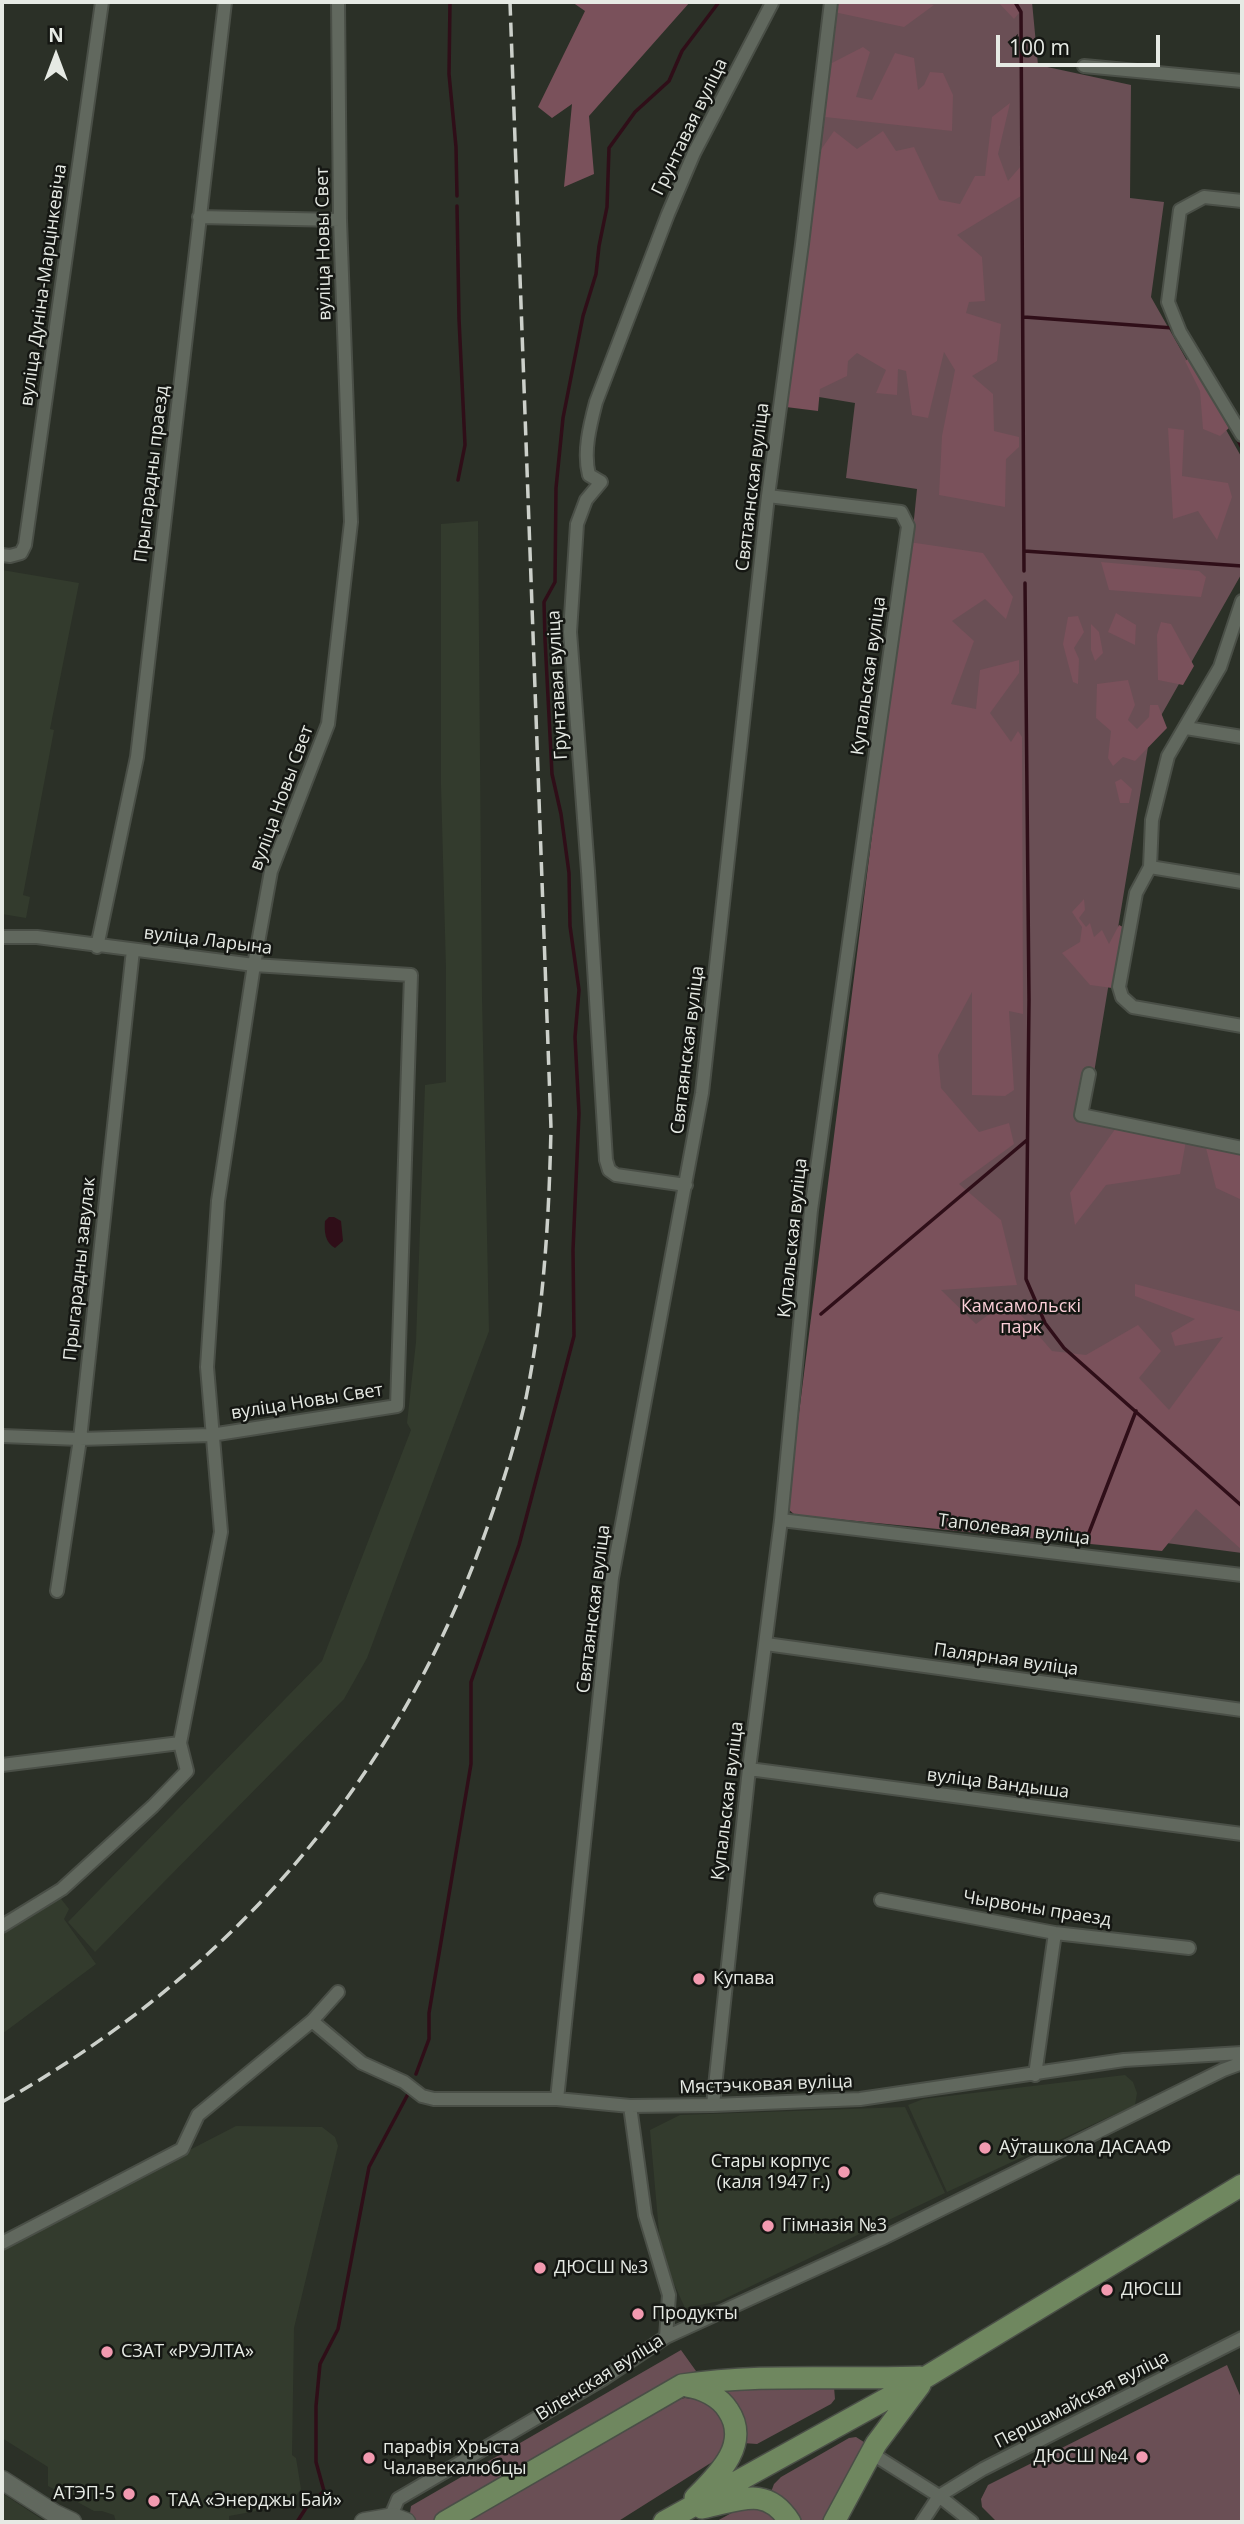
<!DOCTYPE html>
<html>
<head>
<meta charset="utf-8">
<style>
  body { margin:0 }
  #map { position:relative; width:1244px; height:2524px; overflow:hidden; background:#2b3027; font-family:"Open Sans",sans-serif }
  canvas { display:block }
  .frame { position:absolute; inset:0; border:4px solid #e6eae4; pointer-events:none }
  .north { position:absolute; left:21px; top:21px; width:70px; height:70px; -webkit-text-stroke:5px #151713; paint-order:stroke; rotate:0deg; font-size:19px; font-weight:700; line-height:28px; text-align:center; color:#e6eae4 }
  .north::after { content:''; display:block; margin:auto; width:24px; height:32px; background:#e6eae4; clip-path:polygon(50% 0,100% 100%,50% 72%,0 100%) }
  .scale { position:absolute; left:996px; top:35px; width:164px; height:32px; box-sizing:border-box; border:4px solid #e6eae4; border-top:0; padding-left:9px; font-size:21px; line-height:24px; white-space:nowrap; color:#e6eae4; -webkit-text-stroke:5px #151713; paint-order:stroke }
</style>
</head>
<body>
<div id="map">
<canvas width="1244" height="2524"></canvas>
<div class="frame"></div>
<div class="north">N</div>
<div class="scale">100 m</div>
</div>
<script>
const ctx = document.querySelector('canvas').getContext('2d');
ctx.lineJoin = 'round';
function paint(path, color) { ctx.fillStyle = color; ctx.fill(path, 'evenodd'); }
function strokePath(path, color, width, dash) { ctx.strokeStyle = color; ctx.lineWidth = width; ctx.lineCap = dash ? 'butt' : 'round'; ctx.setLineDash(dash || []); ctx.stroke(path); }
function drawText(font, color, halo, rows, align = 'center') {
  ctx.font = font + ' "Open Sans",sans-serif'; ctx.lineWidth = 5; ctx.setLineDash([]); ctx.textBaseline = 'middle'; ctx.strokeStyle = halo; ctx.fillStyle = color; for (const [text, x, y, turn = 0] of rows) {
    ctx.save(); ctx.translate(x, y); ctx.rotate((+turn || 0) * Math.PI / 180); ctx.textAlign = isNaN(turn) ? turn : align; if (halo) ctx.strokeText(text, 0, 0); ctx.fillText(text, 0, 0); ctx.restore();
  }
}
paint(new Path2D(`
  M478,521L482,997L489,1331L367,1658L344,1699L95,1952L68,1922L322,1661L411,1430L407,1423L416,1342L425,1085L446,1082V969L441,785V524Z
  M2,570L79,583L50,729L54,730L23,895L30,897L26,918L2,914Z
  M58,1895L69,1909L64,1919L96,1964L2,2034V1930Z
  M1125,2075L1133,2082L1137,2093L1135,2105L947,2192L908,2105L923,2099Z
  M905,2107L945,2193L720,2301L685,2308L661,2255L650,2130L680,2115Z
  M236,2126L322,2127L335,2137L338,2146L294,2328L292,2455L296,2458L301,2489L289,2505L229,2516V2522H116L114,2515L102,2511H94L48,2486V2467L2,2438V2247Z
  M2,2493L43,2520L47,2522H2Z`), '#333b2d');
paint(new Path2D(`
  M837,2H1032L1038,65L1131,85L1130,198L1164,202L1151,297L1242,458V573L1150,735L1086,1121L1242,1156V1553L788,1493L845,1099L893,728L917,489L846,478L855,403L789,392Z
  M681,2350L696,2371L579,2440L431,2522H416L410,2513L411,2506Z
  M1227,2365L1242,2400V2522H997L982,2507L981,2499L988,2485Z
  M713,2385L834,2387L835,2399L831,2404L757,2444L743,2443Z
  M685,2398L701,2400L715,2406L722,2415L727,2435L717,2459L617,2522H457L674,2400Z
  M856,2437L867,2444L824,2522H799L771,2492L774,2484L781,2477L849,2438Z
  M752,2507L765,2508L783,2522H715L737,2510Z`), '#6a4f55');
paint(new Path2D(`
  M572,2H690L589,116L594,174L564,187L572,104L552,118L538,107L585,11Z
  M835,2H919L934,5L904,27L834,12Z
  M998,2H1014L1019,13L1014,19Z
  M863,47L870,52L856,97L872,100L895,53L914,58L918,90L924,85L930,72L943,73L953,95L952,131L825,117L832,63Z
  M1010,103L998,154L1008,181L1021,166V196L957,235L982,257L985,301L969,302L966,313L1001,324L997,361L972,376L993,394L994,431L1019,437V447L1006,459L1005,507L939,495L942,436L955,370L944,352L928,418L912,415L906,371L898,369L897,395L876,393L886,370L857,353L848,361L847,376L820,389L818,411L786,407L820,151L834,131L857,149L883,131L896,151L914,147L939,200L960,204L975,176H985L992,117Z
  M1189,358L1229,428L1220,436L1203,429L1200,391L1185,361Z
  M1168,428L1184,430L1182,476L1228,483L1232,497L1217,540L1198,511L1173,519Z
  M909,542L983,553L1013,597L1006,619L985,599L952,621L974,641L951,704L976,709L980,670L1019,660V673L990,713L1011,742L1018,731L1022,737L1023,1014L1009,1011L1014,1090L1005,1096L972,1095V992L938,1055L941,1088L979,1132L1009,1123L1014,1144L959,1184L1001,1220L1017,1285L941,1290L976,1324L1008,1300L1052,1351L1086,1355L1138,1325L1161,1351L1139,1378L1169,1410L1223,1337L1175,1346L1171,1333L1195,1319L1135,1296V1284L1242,1312V1550L1196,1509L1162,1551L795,1515L787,1508Z
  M1101,562L1199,571L1206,577L1201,597L1109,590Z
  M1116,613L1136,625L1135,645L1108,632Z
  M1078,616L1084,632L1074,648L1079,659L1078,684L1073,682L1063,644L1068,617Z
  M1161,622L1171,624L1194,666L1183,685L1158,680L1157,635Z
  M1091,624L1099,632L1103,653L1095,661L1091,650Z
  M1128,680L1135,705L1128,720L1137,729L1149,717L1150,705H1158L1167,728L1135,761L1123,757L1113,766L1108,758L1111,731L1096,718L1097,684Z
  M1121,779L1132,789L1129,803H1120L1115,782Z
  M1084,899L1085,910L1079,918L1086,927L1090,923L1094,937L1102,930L1109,944L1119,925L1125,928L1112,988L1090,985L1062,953L1080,942L1082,927L1072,912Z
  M1118,1125L1186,1141L1180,1174L1106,1185L1075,1225L1070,1193Z
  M1205,1144L1242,1152V1200L1216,1188Z`), '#7a515b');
paint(new Path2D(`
  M329,1217H334L341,1221L343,1241L335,1248C325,1243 324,1231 325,1221Z`), '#2f0e18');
strokePath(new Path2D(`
  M450,2L449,74L456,147L457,196
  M1015,2L1021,12L1024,571
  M457,206L459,319L465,445L458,480
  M1024,317L1173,328
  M1235,434L1242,448
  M1024,551L1242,566
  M1025,583L1029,1000L1026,1279L1045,1323L1064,1348L1242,1506
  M821,1314L1027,1140
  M1085,1543L1136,1411
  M416,2074L429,2039V2013L471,1764V1682L519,1545L574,1336L573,1250L579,1113L575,1037L579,990L570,926L569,873L561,814L552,774L545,639L544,602L555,582L556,488L563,418L583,316L596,274L599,246L607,207L609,148L635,112L669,81L682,51L719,2
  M297,2522L306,2508L324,2491L316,2462V2406L320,2364L338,2329L369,2167L408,2094`), '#2f0e18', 3.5);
const minor = new Path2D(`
  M1084,66L1242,81
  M1242,201L1204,197L1180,210L1168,302L1180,332L1242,435
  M199,217L340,220
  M2,555L10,556L21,553L25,545L102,2
  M1242,601L1220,667L1168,756L1152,820L1150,867L1136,893L1119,987L1122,997L1133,1007L1242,1026
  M1186,728L1242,737
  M1150,867L1242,882
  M2,937H37L254,965L411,975L397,1406L211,1435L80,1439L2,1436
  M97,947L137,757L225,2
  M1089,1074L1081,1115L1242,1148
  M686,1185L616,1175L609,1170L606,1160L588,871L570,632L577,524L586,500L601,482L589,475C583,452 590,425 596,402L668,214L694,153L772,3
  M781,1520L1242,1575
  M57,1591L80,1439L133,950
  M766,1644L1242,1710
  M2,1765L180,1743
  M749,1769L1242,1834
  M881,1900L1055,1933L1189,1948
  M2,1926L62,1889L153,1806L187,1771L180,1743L221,1532L207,1367L218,1201L254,965L271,871L328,724L351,522L340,220L338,2
  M312,2021L362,2063L404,2082L422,2096L434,2099H557L630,2106L713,2105L860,2099L1124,2060L1242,2053
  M1035,2075L1055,1933
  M557,2099L612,1578L702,1093L768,496L802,244L831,2
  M713,2105L749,1769L781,1520L811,1210L908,526L901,512L768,496
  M630,2106L645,2215L669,2295L666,2337
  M2,2243L182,2149L198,2115L312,2021L338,1992
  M871,2453L939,2496L972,2522
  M393,2517V2511L398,2499L603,2379L666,2337L881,2239L1223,2070L1242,2063
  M922,2522L939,2496L983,2469L1242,2338`);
const secondary = new Path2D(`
  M2,2480L55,2514L72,2522
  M364,2522L393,2517L406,2522`);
const primary = new Path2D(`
  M687,2386C702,2388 720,2397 728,2410C751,2444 718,2475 695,2498
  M702,2508C739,2501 766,2484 790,2522
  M445,2522L682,2385C761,2373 840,2380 920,2377
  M664,2522L926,2377L1242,2185
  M834,2522L876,2444L920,2385`);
strokePath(minor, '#4a4f47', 16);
strokePath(secondary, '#4a4f47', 21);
strokePath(primary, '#4a4f47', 24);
strokePath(minor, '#61685e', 12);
strokePath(secondary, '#61685e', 18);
strokePath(primary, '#6f875f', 21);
strokePath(new Path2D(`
  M2,2102C234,1971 398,1780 487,1528C502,1486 516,1442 526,1398C544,1309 549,1218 551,1128L510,2`), '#ccd0ca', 3.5, [14, 7]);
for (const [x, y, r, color] of [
  [699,1979,7,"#f29ab0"],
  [985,2148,7,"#f29ab0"],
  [844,2172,7,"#f29ab0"],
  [768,2226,7,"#f29ab0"],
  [540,2268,7,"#f29ab0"],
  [1107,2290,7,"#f29ab0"],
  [638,2314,7,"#f29ab0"],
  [107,2352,7,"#f29ab0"],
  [1142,2457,7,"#f29ab0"],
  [369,2458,7,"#f29ab0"],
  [129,2494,7,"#f29ab0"],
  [154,2501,7,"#f29ab0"]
]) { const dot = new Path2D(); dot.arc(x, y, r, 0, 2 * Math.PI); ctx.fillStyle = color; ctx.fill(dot); strokePath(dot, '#151713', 2.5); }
drawText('18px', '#e6eae4', '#151713', [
  ["Грунтавая вуліца",690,127,-64],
  ["вуліца Новы Свет",324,244,-91],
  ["вуліца Дуніна-Марцінкевіча",44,285,-82],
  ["Прыгарадны праезд",152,474,-83],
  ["Святаянская вуліца",753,487,-83],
  ["Купальская вуліца",869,676,-82],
  ["Грунтавая вуліца",558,685,-93],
  ["вуліца Новы Свет",282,798,-70],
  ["вуліца Ларына",208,941,7],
  ["Святаянская вуліца",688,1050,-83],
  ["Купальская вуліца",793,1238,-84],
  ["Прыгарадны завулак",80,1269,-84],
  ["вуліца Новы Свет",307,1402,-9],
  ["Таполевая вуліца",1014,1530,7],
  ["Святаянская вуліца",594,1609,-83],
  ["Палярная вуліца",1006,1660,8],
  ["вуліца Вандыша",998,1784,7],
  ["Купальская вуліца",728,1801,-83],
  ["Чырвоны праезд",1037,1909,9],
  ["Мястэчковая вуліца",766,2085,-2],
  ["Віленская вуліца",600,2378,-32],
  ["Першамайская вуліца",1082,2400,-27]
]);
drawText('18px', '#fbcfd8', '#151713', [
  ["Камсамольскі",1021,1307],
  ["парк",1021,1328]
]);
drawText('18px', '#e6eae4', '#151713', [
  ["Купава",713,1979],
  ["Аўташкола ДАСААФ",999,2148],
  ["Стары корпус",830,2162,"right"],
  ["(каля 1947 г.)",830,2183,"right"],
  ["Гімназія №3",782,2226],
  ["ДЮСШ №3",554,2268],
  ["ДЮСШ",1121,2290],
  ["Продукты",652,2314],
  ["СЗАТ «РУЭЛТА»",121,2352],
  ["парафія Хрыста",383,2448],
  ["Чалавекалюбцы",383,2469],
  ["ДЮСШ №4",1128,2457,"right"],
  ["АТЭП-5",115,2494,"right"],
  ["ТАА «Энерджы Бай»",168,2501]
], 'left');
</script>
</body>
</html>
